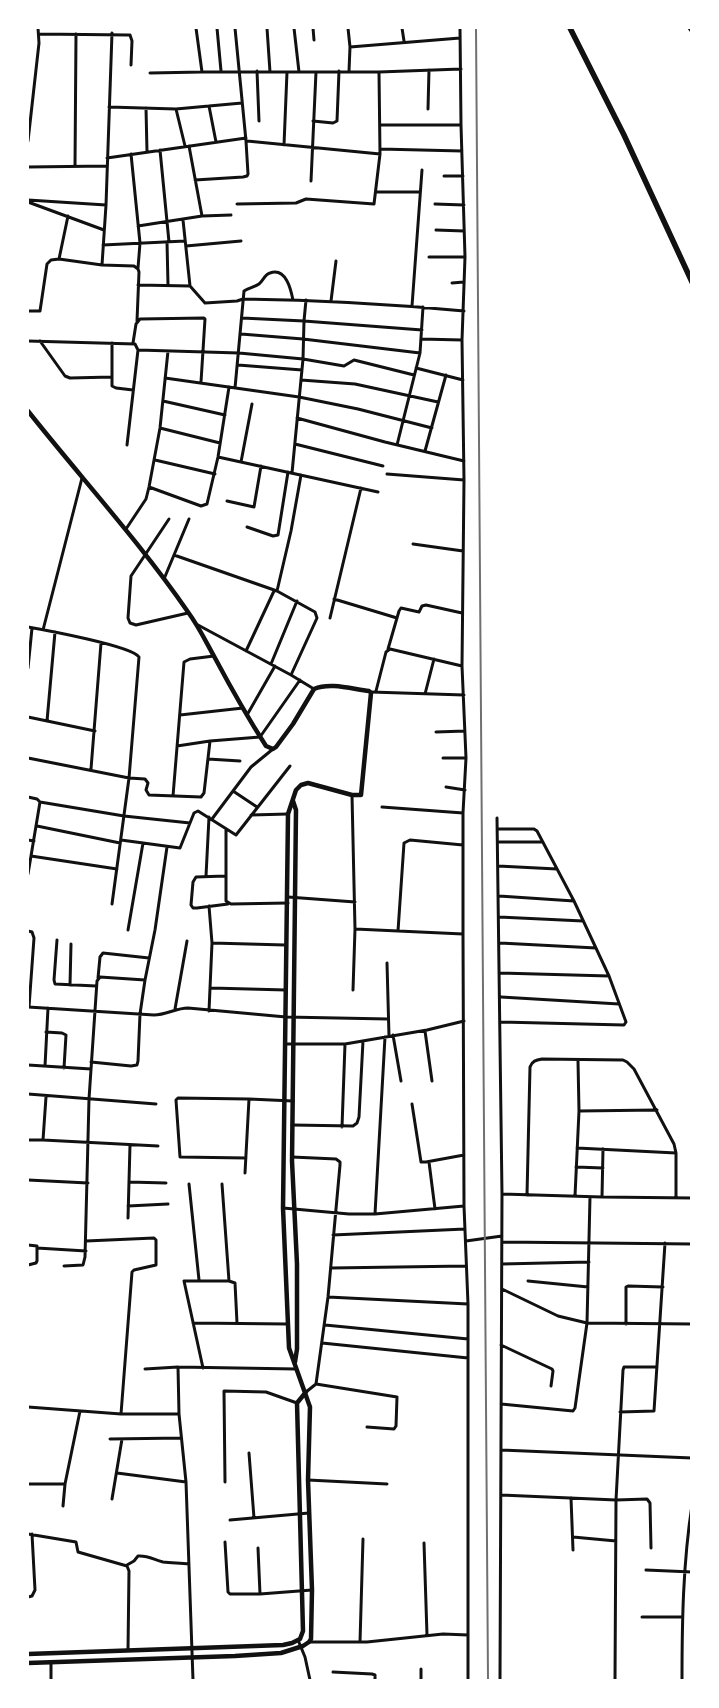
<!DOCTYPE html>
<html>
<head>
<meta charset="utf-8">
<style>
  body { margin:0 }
  #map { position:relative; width:719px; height:1708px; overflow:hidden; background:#fff; font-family:Spectral,serif }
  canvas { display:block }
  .frame { position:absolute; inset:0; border:29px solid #fff; pointer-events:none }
</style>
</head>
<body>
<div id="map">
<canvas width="719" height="1708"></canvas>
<div class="frame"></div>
</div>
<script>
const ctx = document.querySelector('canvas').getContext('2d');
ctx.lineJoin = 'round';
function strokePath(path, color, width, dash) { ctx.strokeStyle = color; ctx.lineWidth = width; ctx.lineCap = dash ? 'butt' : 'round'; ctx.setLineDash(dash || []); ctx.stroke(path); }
strokePath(new Path2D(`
  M196,28L202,72H379L461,69
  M217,28L221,71
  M267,28L270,72
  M294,28L299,72
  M313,28L314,40
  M348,28L350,47L349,71
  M402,28L404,41
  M460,28L461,125L465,257L462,340L464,480L462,666L466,758L463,813V934L464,1206L468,1304V1680
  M689,28L692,32
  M39,34L128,35H130L132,41L131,65
  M350,47L460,38
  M257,71L259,121
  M150,73L202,72
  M209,106L216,142
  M109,107L176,109L242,103
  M146,108L147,152
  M176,109L185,146
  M428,109L429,70
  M313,121L333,123L337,121L339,71
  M380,125H461
  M28,141L39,43L38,28
  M247,141L380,154
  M284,145L287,72
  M189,146L202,216
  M380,149L462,151
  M160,150L169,242
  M131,154L140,243L138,268
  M107,158L246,138
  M75,166L76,34
  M28,167L107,166
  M444,176H463
  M195,180L243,177L247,176L248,174L246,141L235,28
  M311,181L316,72
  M376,192H420
  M28,200L106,205L112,33
  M28,202L104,230
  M237,204L296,203L306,199L374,204L380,154L379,72
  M435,204L464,205
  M183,220L190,286
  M138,226L202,216L231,215
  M436,230L464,231
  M167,242L168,285
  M103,245L185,241
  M186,246L241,241
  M429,257H465
  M59,259L68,216
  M102,265L106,205
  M452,283L464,282
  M138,285L190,286L205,303L237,301L243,299C317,300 390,304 464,311
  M331,301L336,261
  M412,306L422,170
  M28,311H40L47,264L51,260L59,259L102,265L134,266L138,269L139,272L137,321
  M242,318L304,321L306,300
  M241,334L303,339L420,353
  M421,339L462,340
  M28,341L135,344L138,350L127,445
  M40,341L65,376L70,378L112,377
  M112,343V386L116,388L133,390
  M133,343L136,324L140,319L204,318L205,319L201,382
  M138,350L239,353L303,359L344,366L354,360L414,375
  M238,365L302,370
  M416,368L463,380
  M165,378L299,397L358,409L432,428
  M301,380L355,384L438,402
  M235,388L244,291C249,288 255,287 259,284C263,281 265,274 270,273C286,267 291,290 293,300
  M163,401L225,415
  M297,418L385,442L464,461
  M160,428L220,443
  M295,444L383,466
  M397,445L420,353L423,307
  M425,451L446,375
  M218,457L378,492
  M155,460L215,474
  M241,462L252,404
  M292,473L303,359L304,321L422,330
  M387,474L464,480
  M149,487L201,506L207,504L218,457L229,387
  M227,501L254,507L261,466
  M169,519L131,576L128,618L130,623L136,625L188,613
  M247,527L273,536L278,535L288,472
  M126,529L146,499L149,487L160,428L168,351
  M413,544L463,551
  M174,555L277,591L315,612L317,618L291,675
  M164,579L189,519
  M277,591L291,531L301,475
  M334,599L397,618
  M330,618L361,488
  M198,625L291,675L314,689
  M28,627C45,630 132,646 139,657L129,778L112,904
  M43,630L82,478
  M388,649L399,611L401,608L419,612L422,606L426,605L462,613
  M246,651L274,591
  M271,664L297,601
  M28,668L32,628
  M376,691L386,652L390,649L462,666
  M371,692L464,695
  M425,694L434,659
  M180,715L243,708
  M247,715L275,666
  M28,717L95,731
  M47,721L55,632
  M436,732L465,731
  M177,746L210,741L260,737L300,680
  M28,758L129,778L145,779L148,783L146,790L149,795L201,797L204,793L210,741
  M443,758H466
  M208,759L240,761
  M91,769L101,643
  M446,787L465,790
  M233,791L257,807
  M352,795L355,929L353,990
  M173,796L184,662L190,659L214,656
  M28,797L37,799L40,802L28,874
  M40,802L124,816L190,823
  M382,807L463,813
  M251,815L288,814
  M497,818L502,1194L500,1680
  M212,819L251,767L273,749
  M37,826L120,843
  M226,829V901L231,904L288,903
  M497,829H534L537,831L574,901L609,976L626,1022L624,1025L501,1022
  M28,840L34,841
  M121,840L180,848L194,813L198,811L236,835L290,766
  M498,842H543
  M31,856L117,869
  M498,866L557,869
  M206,876L209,817
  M225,876L196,877L193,882L191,905L193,908H197L228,904
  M499,896L574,901
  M288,897L355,902
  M209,906L212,943L209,1011
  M499,917L583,921
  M355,929L463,934
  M128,930L143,843
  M28,931L32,932L34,938L29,1007
  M398,931L404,843L410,840L463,845
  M57,940L54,980L55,984L96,986
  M212,943L285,945
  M500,943L596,948
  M387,963L389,1036
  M500,973L609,976
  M98,978L100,957L103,953L149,958
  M70,985L71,944
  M211,988L286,990
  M501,997L619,1004
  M28,1007L154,1015C166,1015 176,1008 188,1008L286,1017L388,1019
  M175,1009L187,941
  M425,1031L432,1081
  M46,1032L62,1033L66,1035L64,1068
  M393,1035L401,1081
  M285,1044H345L427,1030L464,1021
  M91,1062L131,1066L137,1065L138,1061L140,1014L145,980L155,930L167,847
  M28,1065L91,1069
  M45,1066L48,1008
  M28,1094L156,1104
  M46,1097L43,1140L158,1146
  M412,1104L421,1162H426L464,1155
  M579,1111L657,1110
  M292,1125L353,1126L357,1123L359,1117L363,1041
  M342,1127L345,1044
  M28,1140H43
  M577,1148L676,1153
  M292,1157L336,1159L340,1162V1165L328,1297L316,1384
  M246,1158L180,1157L176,1100L178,1098L249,1099
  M429,1162L435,1209
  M576,1167L603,1168
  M245,1173L249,1099L293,1101
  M28,1180L88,1183
  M129,1182L166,1183
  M189,1184L199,1280
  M222,1184L229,1281
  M502,1194L602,1197L692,1198
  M527,1195L530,1067C532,1061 536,1060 542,1059L623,1060L627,1062L634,1069L674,1144L676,1153V1198
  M575,1196L579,1111L578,1061
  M602,1197L603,1149
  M128,1206L168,1204
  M283,1208L349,1214H375L464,1206
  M375,1214L385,1037
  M128,1218L130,1145
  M333,1235L465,1229
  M86,1241L154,1238L156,1240V1265L134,1270L132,1272L121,1414
  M466,1241L502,1236
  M502,1242L692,1244
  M28,1245L37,1246V1261L36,1263L28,1265
  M37,1248L86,1251
  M502,1264L589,1262
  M64,1266L83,1265L85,1257L89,1099L97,981L100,977L145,980
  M331,1268L466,1266
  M528,1281L588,1287
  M502,1289L558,1316L587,1323L692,1324
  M328,1297L468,1304
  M193,1323L287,1324
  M626,1324V1287L628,1286L663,1287
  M325,1325L468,1339
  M322,1343L468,1358
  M501,1345L552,1369L553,1371L551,1386
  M178,1367L179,1414
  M203,1368L184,1281H229L235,1283L237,1323
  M145,1369L178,1367L296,1369
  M306,1392L316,1384L397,1397L396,1426L394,1429L367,1427
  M501,1404L573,1411L575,1408L587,1323L590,1197
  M28,1407L121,1414H179L186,1482L193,1680
  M620,1412L654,1411L665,1243
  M110,1439L181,1438
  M501,1450L692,1458
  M249,1453L254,1518
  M117,1473L186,1482
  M308,1480L387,1484
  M225,1482L224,1391L266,1392L297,1403
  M28,1484H65
  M501,1495L616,1500L647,1499L650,1503L651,1548
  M571,1498L573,1550
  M112,1499L122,1439
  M63,1506L65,1484L80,1411
  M230,1520L309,1513
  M28,1534L76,1542L78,1552L127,1566L129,1571L128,1650
  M573,1537L616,1541
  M225,1542L228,1592L230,1594H260L312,1590
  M424,1543L427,1635
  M258,1548L260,1594
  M127,1565L134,1561L138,1556C148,1555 154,1560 163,1562C172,1563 180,1563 189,1564
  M646,1570L692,1572
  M28,1597L32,1596L35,1590L32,1534
  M642,1617H682
  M298,1640L305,1657L310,1680
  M309,1642H367L443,1634L468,1635
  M360,1642L363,1539
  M51,1662V1680
  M421,1669V1680
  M333,1672L372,1674L375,1675V1680
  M615,1680L616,1500L623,1370L624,1367H657
  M682,1680C682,1622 683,1563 692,1505`), '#111', 3);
strokePath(new Path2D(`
  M28,411C81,478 139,541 188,612C199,627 206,642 215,658C231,688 248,718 266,746L273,749L276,747L293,724L314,689C330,682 352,689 369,691L371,693L361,795H352L308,783L301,785L296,790L288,814L283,1208L289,1348L310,1407L308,1480L312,1590L311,1639L309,1642L303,1646L281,1653L235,1656L28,1663
  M293,801L296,810L292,1161L297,1264V1349L295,1362
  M28,1654L283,1645L292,1643L300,1639L303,1631L297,1403L306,1392`), '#111', 4.5);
strokePath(new Path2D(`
  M570,28L624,135L692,282`), '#111', 5.5);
strokePath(new Path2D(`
  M476,28L488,1680`), '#707070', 2);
</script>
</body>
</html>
